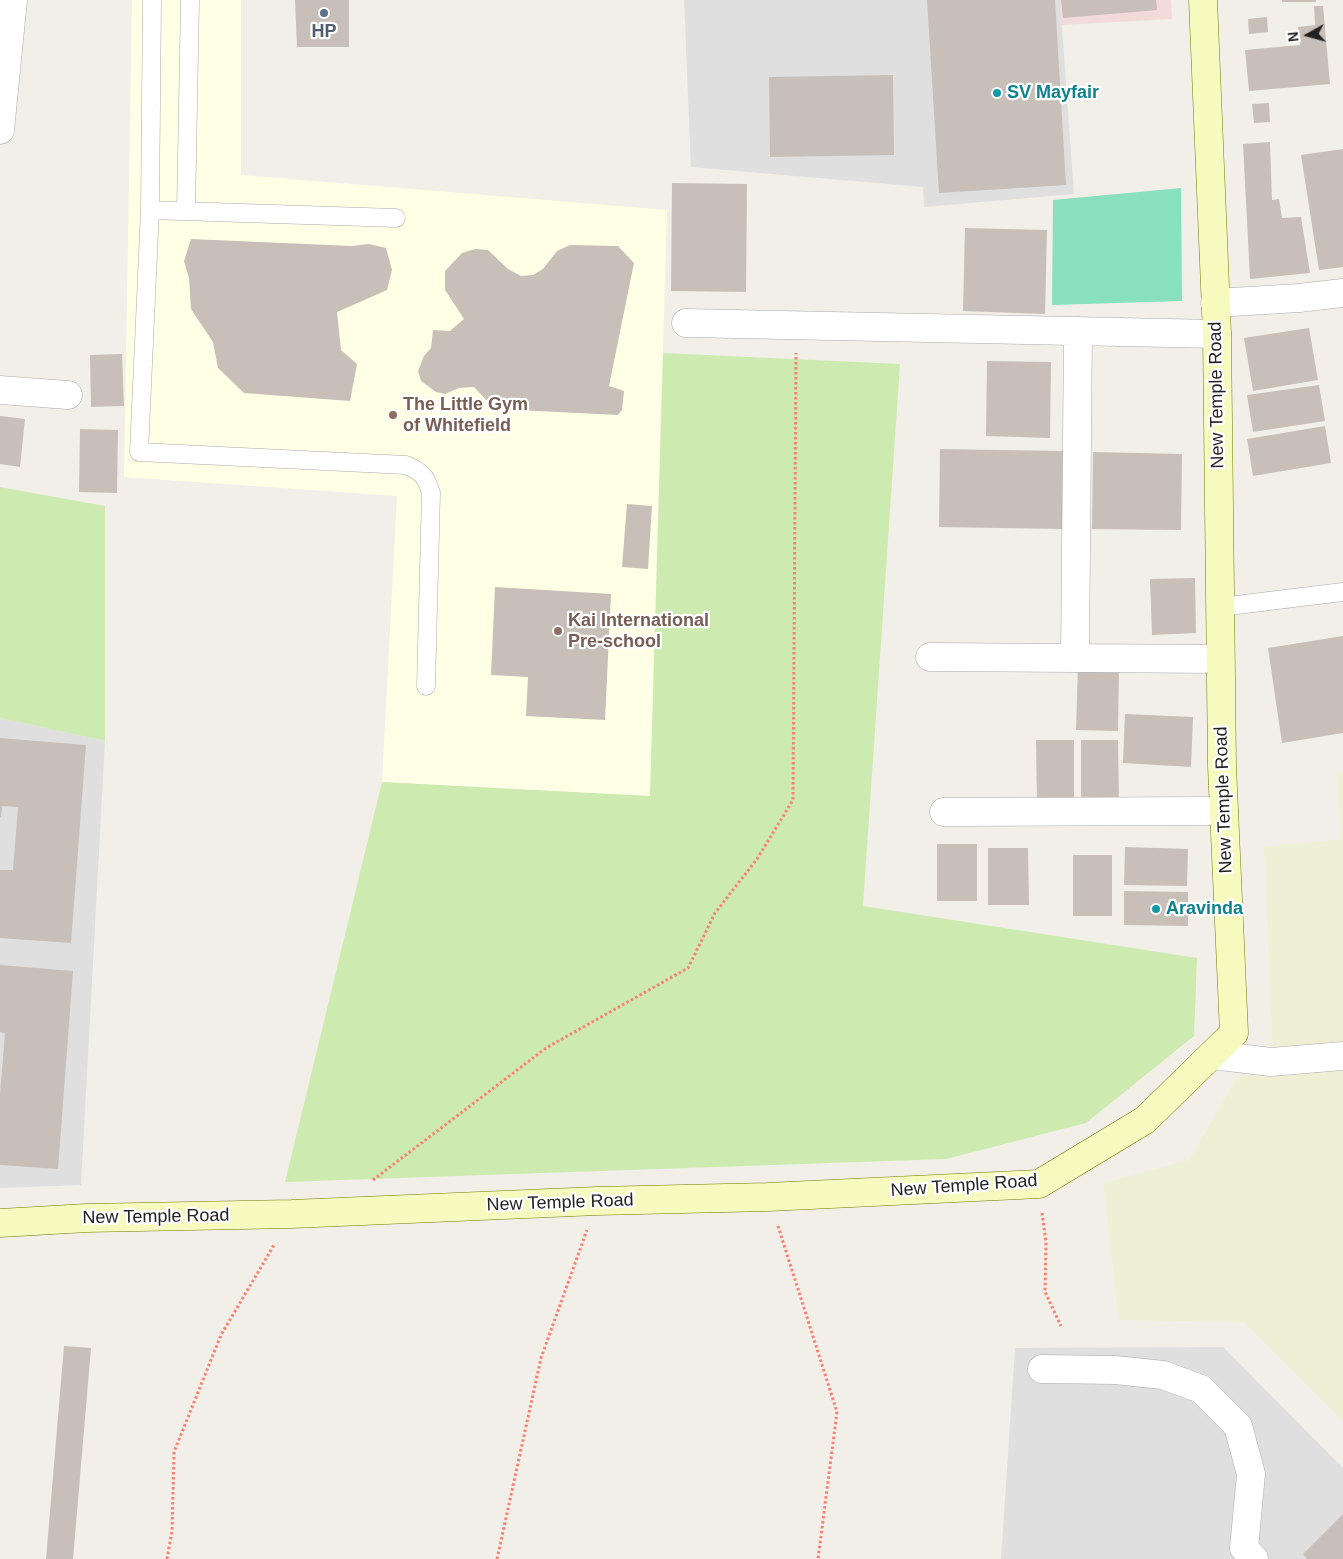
<!DOCTYPE html>
<html>
<head>
<meta charset="utf-8">
<style>
  body { margin:0 }
  #map { position:relative; width:1343px; height:1559px; overflow:hidden; background:#f2efe9; font-family:Arial,sans-serif }
  canvas { display:block }
  .north { position:absolute; left:1283px; top:10px; width:50px; height:50px; -webkit-text-stroke:4px #fff; paint-order:stroke; rotate:263deg; font-size:14px; font-weight:700; line-height:20px; text-align:center; color:#222 }
  .north::after { content:''; display:block; margin:auto; width:18px; height:22px; background:#222; clip-path:polygon(50% 0,100% 100%,50% 72%,0 100%) }
</style>
</head>
<body>
<div id="map">
<canvas width="1343" height="1559"></canvas>
<div class="north">N</div>
</div>
<script>
const ctx = document.querySelector('canvas').getContext('2d');
ctx.lineJoin = 'round';
function paint(path, color) { ctx.fillStyle = color; ctx.fill(path, 'evenodd'); }
function strokePath(path, color, width, dash) { ctx.strokeStyle = color; ctx.lineWidth = width; ctx.lineCap = dash ? 'butt' : 'round'; ctx.setLineDash(dash || []); ctx.stroke(path); }
function drawText(font, color, halo, rows, align = 'center') {
  ctx.font = font + ' Arial,sans-serif'; ctx.lineWidth = 4.5; ctx.setLineDash([]); ctx.textBaseline = 'middle'; ctx.strokeStyle = halo; ctx.fillStyle = color; for (const [text, x, y, turn = 0] of rows) {
    ctx.save(); ctx.translate(x, y); ctx.rotate((+turn || 0) * Math.PI / 180); ctx.textAlign = isNaN(turn) ? turn : align; if (halo) ctx.strokeText(text, 0, 0); ctx.fillText(text, 0, 0); ctx.restore();
  }
}
paint(new Path2D(`
  M684,0H1060L1074,194L924,207L923,187L691,167Z
  M0,718L105,741L81,1185L0,1188Z
  M1223,1347L1343,1468V1559H1001L1015,1348Z`), '#e0dfdf');
paint(new Path2D(`
  M1060,0H1171L1172,19L1061,25Z`), '#f2dad9');
paint(new Path2D(`
  M132,0H241V175L667,210L650,797L382,782L397,496L124,477Z`), '#ffffe5');
paint(new Path2D(`
  M1336,772H1343V1044L1273,1051L1264,847L1342,839Z
  M1343,1067V1421L1244,1322L1119,1320L1103,1183L1189,1160L1238,1076Z`), '#eef0d5');
paint(new Path2D(`
  M663,353L900,364L863,906L1197,958L1194,1036L1086,1123L946,1159L285,1182L382,782L650,796Z
  M0,487L105,506V741L0,718Z`), '#cdebb0');
paint(new Path2D(`
  M1181,188L1182,301L1052,305L1053,200Z`), '#88e0be');
paint(new Path2D(`
  M295,0H349V47H297Z
  M927,0H1055L1066,185L939,193Z
  M1061,0H1156L1157,10L1063,18Z
  M1282,0H1316V2H1282Z
  M1314,6H1323L1330,84L1249,91L1245,50L1300,45L1298,27L1315,25Z
  M1267,17L1268,32L1249,34L1248,19Z
  M893,75L894,155L770,157L769,77Z
  M1269,103L1270,122L1254,123L1252,104Z
  M1270,142L1272,200L1279,199L1282,218L1301,217L1310,273L1250,279L1243,144Z
  M1343,149V267L1319,270L1301,155Z
  M672,183L747,184L746,292L671,291Z
  M965,228L1047,230L1045,314L963,311Z
  M191,239L352,246L369,244L386,248L392,270L387,290L337,312L341,350L357,364L350,401L244,393L218,368L213,342L191,309L189,278L184,261Z
  M570,245L618,246L634,263L609,386L624,391L622,410L618,415L497,409L491,405L474,387L459,388L445,394L436,392L421,381L418,371L424,356L431,348L433,330L450,331L464,319L445,290V271L462,253L475,249L488,250L508,269L521,276L533,275L543,269L557,251Z
  M1309,328L1318,380L1253,391L1244,338Z
  M122,354L124,406L91,407L90,355Z
  M987,361L1051,362L1050,438L986,436Z
  M1319,385L1325,421L1253,432L1247,395Z
  M0,416L25,419L20,467L0,464Z
  M1325,426L1331,463L1253,476L1247,439Z
  M80,429L118,430L117,493L79,492Z
  M940,449L1063,451L1062,529L939,527Z
  M1093,452L1182,454L1181,530L1092,529Z
  M627,504L652,506L648,569L622,567Z
  M1195,578L1196,633L1152,635L1150,579Z
  M495,587L611,594L605,720L526,716L528,677L491,675Z
  M1343,636V733L1282,743L1268,648Z
  M1078,665H1119L1118,731L1076,730Z
  M1125,714L1193,717L1191,767L1123,763Z
  M0,738L86,745L71,943L0,938V870H13L18,807L2,806L1,817H0Z
  M1036,740H1074V805H1037Z
  M1081,740H1118L1119,805L1081,804Z
  M937,844H977V901H937Z
  M1125,847L1188,849L1187,886L1124,885Z
  M988,848H1028L1029,905H988Z
  M1073,855H1112V916H1073Z
  M1124,891L1188,892V926L1124,925Z
  M0,965L73,971L58,1169L0,1165V1094L5,1033L0,1032Z
  M64,1346L91,1348L73,1559H46Z
  M1343,1514V1559H1307L1303,1554Z`), '#c7bfb8');
const lane = new Path2D(`
  M152,0L150,210L396,218
  M150,210L139,452L406,465C422,472 426,476 431,493L426,686
  M186,210L190,0
  M1220,607L1343,592`);
const street = new Path2D(`
  M0,130L13,0
  M1215,303L1299,298L1343,293
  M686,323L1217,334
  M0,390L68,395
  M930,657L1220,659
  M1075,658L1078,331
  M944,812L1224,811
  M1212,1055L1271,1062L1343,1056
  M1042,1369L1115,1370L1163,1375L1201,1389L1238,1426L1251,1474L1244,1548L1254,1559`);
const secondary = new Path2D(`
  M0,1223L87,1218L292,1214L597,1201L768,1197L1039,1184L1145,1120L1234,1033L1222,766L1217,334L1203,0`);
strokePath(lane, '#a9a9a9', 19);
strokePath(street, '#a9a9a9', 29);
strokePath(secondary, '#707d05', 29);
strokePath(new Path2D(`
  M373,1180L546,1048L688,968L715,913L757,859L793,800L796,353
  M1042,1213L1046,1242L1045,1292L1061,1326
  M778,1226L837,1412L818,1559
  M167,1559L172,1531L174,1452L221,1335L274,1245
  M497,1559L541,1358L587,1230`), '#fa8072', 3, [2.5, 2.5]);
strokePath(lane, '#fff', 18);
strokePath(street, '#fff', 28);
strokePath(secondary, '#f7fabf', 28);
for (const [x, y, r, color] of [
  [324,13,5,"#5c6f8a"],
  [997,93,5,"#0f9aa8"],
  [393,415,5,"#8d6e63"],
  [558,631,5,"#8d6e63"],
  [1156,909,5,"#0f9aa8"]
]) { const dot = new Path2D(); dot.arc(x, y, r, 0, 2 * Math.PI); ctx.fillStyle = color; ctx.fill(dot); strokePath(dot, '#fff', 2); }
drawText('bold 18px', '#4e5e75', '#fff', [
  ["HP",324,32]
]);
drawText('bold 18px', '#0d838f', '#fff', [
  ["SV Mayfair",1007,93],
  ["Aravinda",1166,909]
], 'left');
drawText('18px', '#222', '#fff', [
  ["New Temple Road",1217,395,-91],
  ["New Temple Road",1224,800,-92],
  ["New Temple Road",964,1186,-4],
  ["New Temple Road",560,1203,-2],
  ["New Temple Road",156,1217,-1]
]);
drawText('bold 18px', '#785e54', '#fff', [
  ["The Little Gym",403,405],
  ["of Whitefield",403,426],
  ["Kai International",568,621],
  ["Pre-school",568,642]
], 'left');
</script>
</body>
</html>
